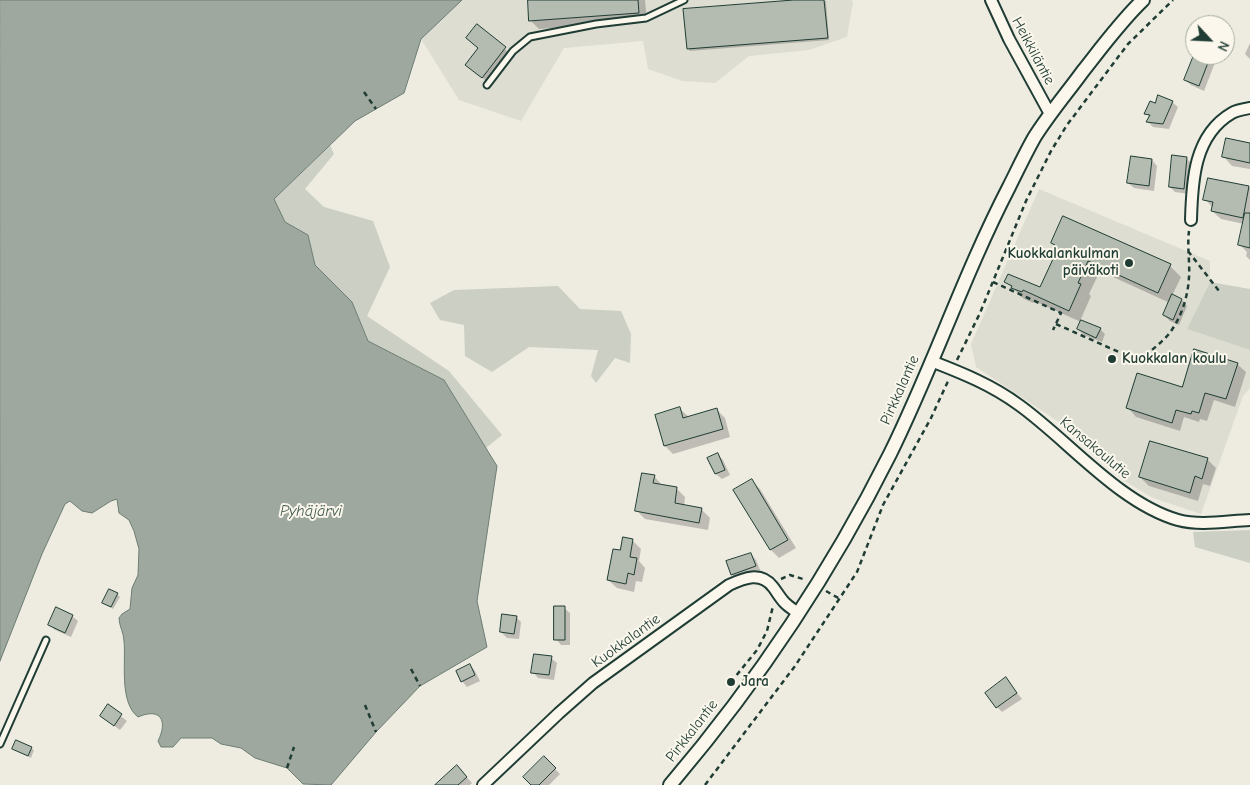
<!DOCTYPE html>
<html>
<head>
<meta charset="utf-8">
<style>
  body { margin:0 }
  #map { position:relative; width:1250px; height:785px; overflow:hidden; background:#eeece1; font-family:"Comic Neue",sans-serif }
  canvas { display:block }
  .north { position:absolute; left:1185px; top:15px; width:50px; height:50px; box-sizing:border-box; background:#fbf7ec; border:1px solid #a3ada2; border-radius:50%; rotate:115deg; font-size:14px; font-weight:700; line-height:20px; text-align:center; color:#1f3d34 }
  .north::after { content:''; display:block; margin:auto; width:18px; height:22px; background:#1f3d34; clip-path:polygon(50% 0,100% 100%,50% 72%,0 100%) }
</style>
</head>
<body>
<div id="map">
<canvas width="1250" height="785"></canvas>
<div class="north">N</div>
</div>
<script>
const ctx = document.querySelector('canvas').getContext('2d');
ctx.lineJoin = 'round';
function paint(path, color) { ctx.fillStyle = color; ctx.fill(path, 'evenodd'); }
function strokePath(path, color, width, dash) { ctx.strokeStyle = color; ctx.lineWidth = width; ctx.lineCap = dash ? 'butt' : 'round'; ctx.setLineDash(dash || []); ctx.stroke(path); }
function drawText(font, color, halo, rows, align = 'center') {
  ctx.font = font + ' "Comic Neue",sans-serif'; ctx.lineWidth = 4; ctx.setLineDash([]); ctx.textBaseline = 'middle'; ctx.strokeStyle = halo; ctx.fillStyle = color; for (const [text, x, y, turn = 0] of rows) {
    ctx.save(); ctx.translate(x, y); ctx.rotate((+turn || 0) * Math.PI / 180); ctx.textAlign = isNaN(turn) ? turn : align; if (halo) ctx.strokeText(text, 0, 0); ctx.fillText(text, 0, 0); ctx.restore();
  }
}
paint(new Path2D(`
  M462,0H852L853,2L847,37L809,50L749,56L715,83L682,81L648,69L643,41L564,48L521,121L459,100L421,39Z
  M1039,189L1210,261V282L1187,329L1250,350V388L1243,396L1201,514L1153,498L1123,480L1071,430L976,367L971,344Z`), '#ddddd2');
paint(new Path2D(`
  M330,145L334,154L305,189L324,207L373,221L390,267L367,316L449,371L502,435L486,448L444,380L368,341L352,302L315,265L308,235L285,222L274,199Z
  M1210,282L1250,289V350L1187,329Z
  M558,286L580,309L621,311L631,334L630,363L615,358L596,383L591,376L598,350L529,347L492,372L465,356L464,325L440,320L430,303L454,290Z
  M1250,530V563L1195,547L1193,532Z`), '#cbcfc4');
const water = new Path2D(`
  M0,0H462L421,39L404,93L355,121L274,199L285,222L308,235L315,265L352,302L368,341L444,380L497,466L477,601L487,647L420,686L376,732L331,785L303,784L287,768L255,758L241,748L221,744L212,738H181L173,747H161L158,741C168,721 161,707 138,717C119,702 126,663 124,641C124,633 119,626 119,618L122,614L130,609L132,588L138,575L139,549L134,531L129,520L119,513L117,499L111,501L92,513L82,511L70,501L65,504L42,554L0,661Z`);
paint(water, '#9fa89f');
strokePath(water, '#6c7d74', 1);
paint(new Path2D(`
  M529,0H645L647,21L539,29L531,21Z
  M810,0L826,1L829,40L690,51L688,48Z
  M477,26L514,57L491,85L467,65L479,49L467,38Z
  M1250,43V59L1245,54Z
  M1195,55H1211L1216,60L1204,91L1191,85L1185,80Z
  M1172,102L1178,107L1169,129L1153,127L1148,122L1150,118L1146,113L1155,105Z
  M1250,144V169L1232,166L1224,157Z
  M1132,158L1152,160L1157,166L1154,191L1134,188L1128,183Z
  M1186,158L1192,164L1189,194L1175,192L1170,187Z
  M1249,187L1250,188V260L1246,256L1247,252L1240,245L1244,224L1221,219L1212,211L1213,208L1205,199Z
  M1052,243L1170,266L1181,277L1172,296L1182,300L1187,306L1179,325L1170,321L1164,315L1170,303L1100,271L1089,294L1091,296L1080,321L1100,329L1105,334L1102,342L1084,335L1078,329L1081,322L1034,301L1033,303L1024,299L1006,282L1041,288L1054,260L1056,246Z
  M1237,364L1246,372L1235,407L1214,400L1207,421L1200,419L1199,422L1184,417L1180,431L1136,417L1128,408L1183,388Z
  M680,409L689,417L716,409L725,418L730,437L673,454L665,446Z
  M717,454L723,460L730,475L722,479L716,474L709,458Z
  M1207,459L1216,468L1210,486L1203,484L1198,501L1149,486L1140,477Z
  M654,476L662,485L677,489L685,497L684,506L701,509L710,518L708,530L645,519L637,511Z
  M752,481L760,489L796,548L779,558L771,550L735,491Z
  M632,540L641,549L639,561L645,568L642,582L636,581L634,592L617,588L608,580L621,552Z
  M751,554L756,560L761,572L738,580L732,575Z
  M117,594L120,597L113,609L103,603Z
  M564,608L570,613V645H561L556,639Z
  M72,616L78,621L71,637L55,630L49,625Z
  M516,617L521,622L519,639L507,638L501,632Z
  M551,658L557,663L554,680L538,678L533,672Z
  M470,665L475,671L480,681L467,687L462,681Z
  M1006,679L1022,699L1002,712L997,707Z
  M108,706L127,721L120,730L101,716Z
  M17,741L34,750L31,758L13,748Z
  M544,758L560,774L549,785H532Z
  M462,772L472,783L470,785H445Z`), '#0003');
const building = new Path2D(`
  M528,0H638L639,13L529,21Z
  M794,0H824L828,38L687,49L683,9Z
  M477,24L506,47L482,78L465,65L478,48L466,38Z
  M1194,55H1211L1199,86L1184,80Z
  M1158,95L1173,101L1163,124L1146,122L1150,115L1144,114L1150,101L1155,103Z
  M1226,138L1250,143V163L1222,157Z
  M1172,155L1187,157L1184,189L1169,187Z
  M1131,156L1152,159L1149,186L1127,183Z
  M1208,178L1249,186L1243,218L1211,211L1213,202L1203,200Z
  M1245,213H1250V248L1238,245Z
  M1063,216L1171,264L1158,293L1088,261L1078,283L1081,284L1069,311L1023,290L1022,292L1011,288L1012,286L1004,282L1008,274L1040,287L1053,259L1049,257L1055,245L1051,243Z
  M1172,294L1182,299L1173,320L1163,315Z
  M1081,320L1101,328L1096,338L1077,329Z
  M1194,349L1238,363L1226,399L1205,393L1199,413L1192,411L1191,414L1176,410L1172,423L1126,408L1137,373L1182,387Z
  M680,407L683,418L717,408L723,429L664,446L655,415Z
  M1150,441L1208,458L1202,479L1195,476L1190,493L1139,477Z
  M718,453L725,470L715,474L707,458Z
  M642,473L655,475L653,483L677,487L675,503L702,508L699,523L635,511Z
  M752,479L788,540L770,550L733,490Z
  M623,537L633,539L630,557L637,558L634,575L628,573L626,584L607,580L613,549L620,550Z
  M751,553L756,566L731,575L726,561Z
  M109,589L118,593L111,607L102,603Z
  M554,606H565V640H554Z
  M56,607L73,615L65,633L48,625Z
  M502,614L517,616L514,634L500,632Z
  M534,654L552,656L549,675L531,673Z
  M470,664L475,675L461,682L456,671Z
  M1006,677L1017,693L996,708L985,693Z
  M108,704L122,714L114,726L100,716Z
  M16,740L32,747L28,756L12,749Z
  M544,756L556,768L539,785H531L523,777Z
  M457,765L467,777L458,785H435Z`);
paint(building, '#b4bbb0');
strokePath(building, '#1f3d34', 1);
const service = new Path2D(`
  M487,85L513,51L530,37L596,24L646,18L684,0
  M0,744L46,640`);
const minor = new Path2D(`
  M991,0L1009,39L1050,114
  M1191,220C1192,181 1194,135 1232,113C1237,110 1244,109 1250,108
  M931,361C962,373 992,385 1019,405C1068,440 1119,503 1178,520C1200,526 1227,521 1250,520
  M483,785L559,713L593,683L729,585C744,578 761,571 773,587C777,592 780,598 785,603C789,607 794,610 798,613`);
const tertiary = new Path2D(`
  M670,785C756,684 831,572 890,454C933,367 964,274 1009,187C1017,171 1025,154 1034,138C1049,114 1067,93 1083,71C1102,47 1121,21 1143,0`);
strokePath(service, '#1f3d34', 9);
strokePath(minor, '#1f3d34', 14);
strokePath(tertiary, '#1f3d34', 16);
strokePath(new Path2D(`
  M364,92L376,109
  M1188,251L1219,291
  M993,282L1061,313L1053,330
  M1056,324L1139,361C1149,352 1160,344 1168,335C1181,319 1188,297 1189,277C1190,262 1187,247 1189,231
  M957,360L980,313L1026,201L1051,151L1067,125L1128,44L1173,0
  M781,579L790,575L806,580
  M826,591L840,599
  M411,669L420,686
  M731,682L757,650L767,631L773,606
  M365,705L376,732
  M287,768L294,747
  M705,785L795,666L857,572L883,505L931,418L949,379`), '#1f3d34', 2.5, [5, 4]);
strokePath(service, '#fbf7ec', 5);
strokePath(minor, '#fbf7ec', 10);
strokePath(tertiary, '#fbf7ec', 12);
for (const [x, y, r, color] of [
  [1129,263,5,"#1f3d34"],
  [1112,359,5,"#1f3d34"],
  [731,682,5,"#1f3d34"]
]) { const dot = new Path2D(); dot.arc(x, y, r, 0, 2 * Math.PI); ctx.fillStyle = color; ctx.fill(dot); strokePath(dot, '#fbf7ec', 2); }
drawText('15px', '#1f3d34', '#fbf7ec', [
  ["Heikkiläntie",1033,51,62],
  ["Pirkkalantie",900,390,-66],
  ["Kansakoulutie",1095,448,40],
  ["Kuokkalantie",626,641,-36],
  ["Pirkkalantie",692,731,-52]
]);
drawText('bold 15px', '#1f3d34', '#fbf7ec', [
  ["Kuokkalankulman",1119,254,"right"],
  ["päiväkoti",1119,271,"right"],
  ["Kuokkalan koulu",1122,359],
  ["Jara",741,682]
], 'left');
drawText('italic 16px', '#455d54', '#fbf7ec', [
  ["Pyhäjärvi",311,511]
]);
</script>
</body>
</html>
